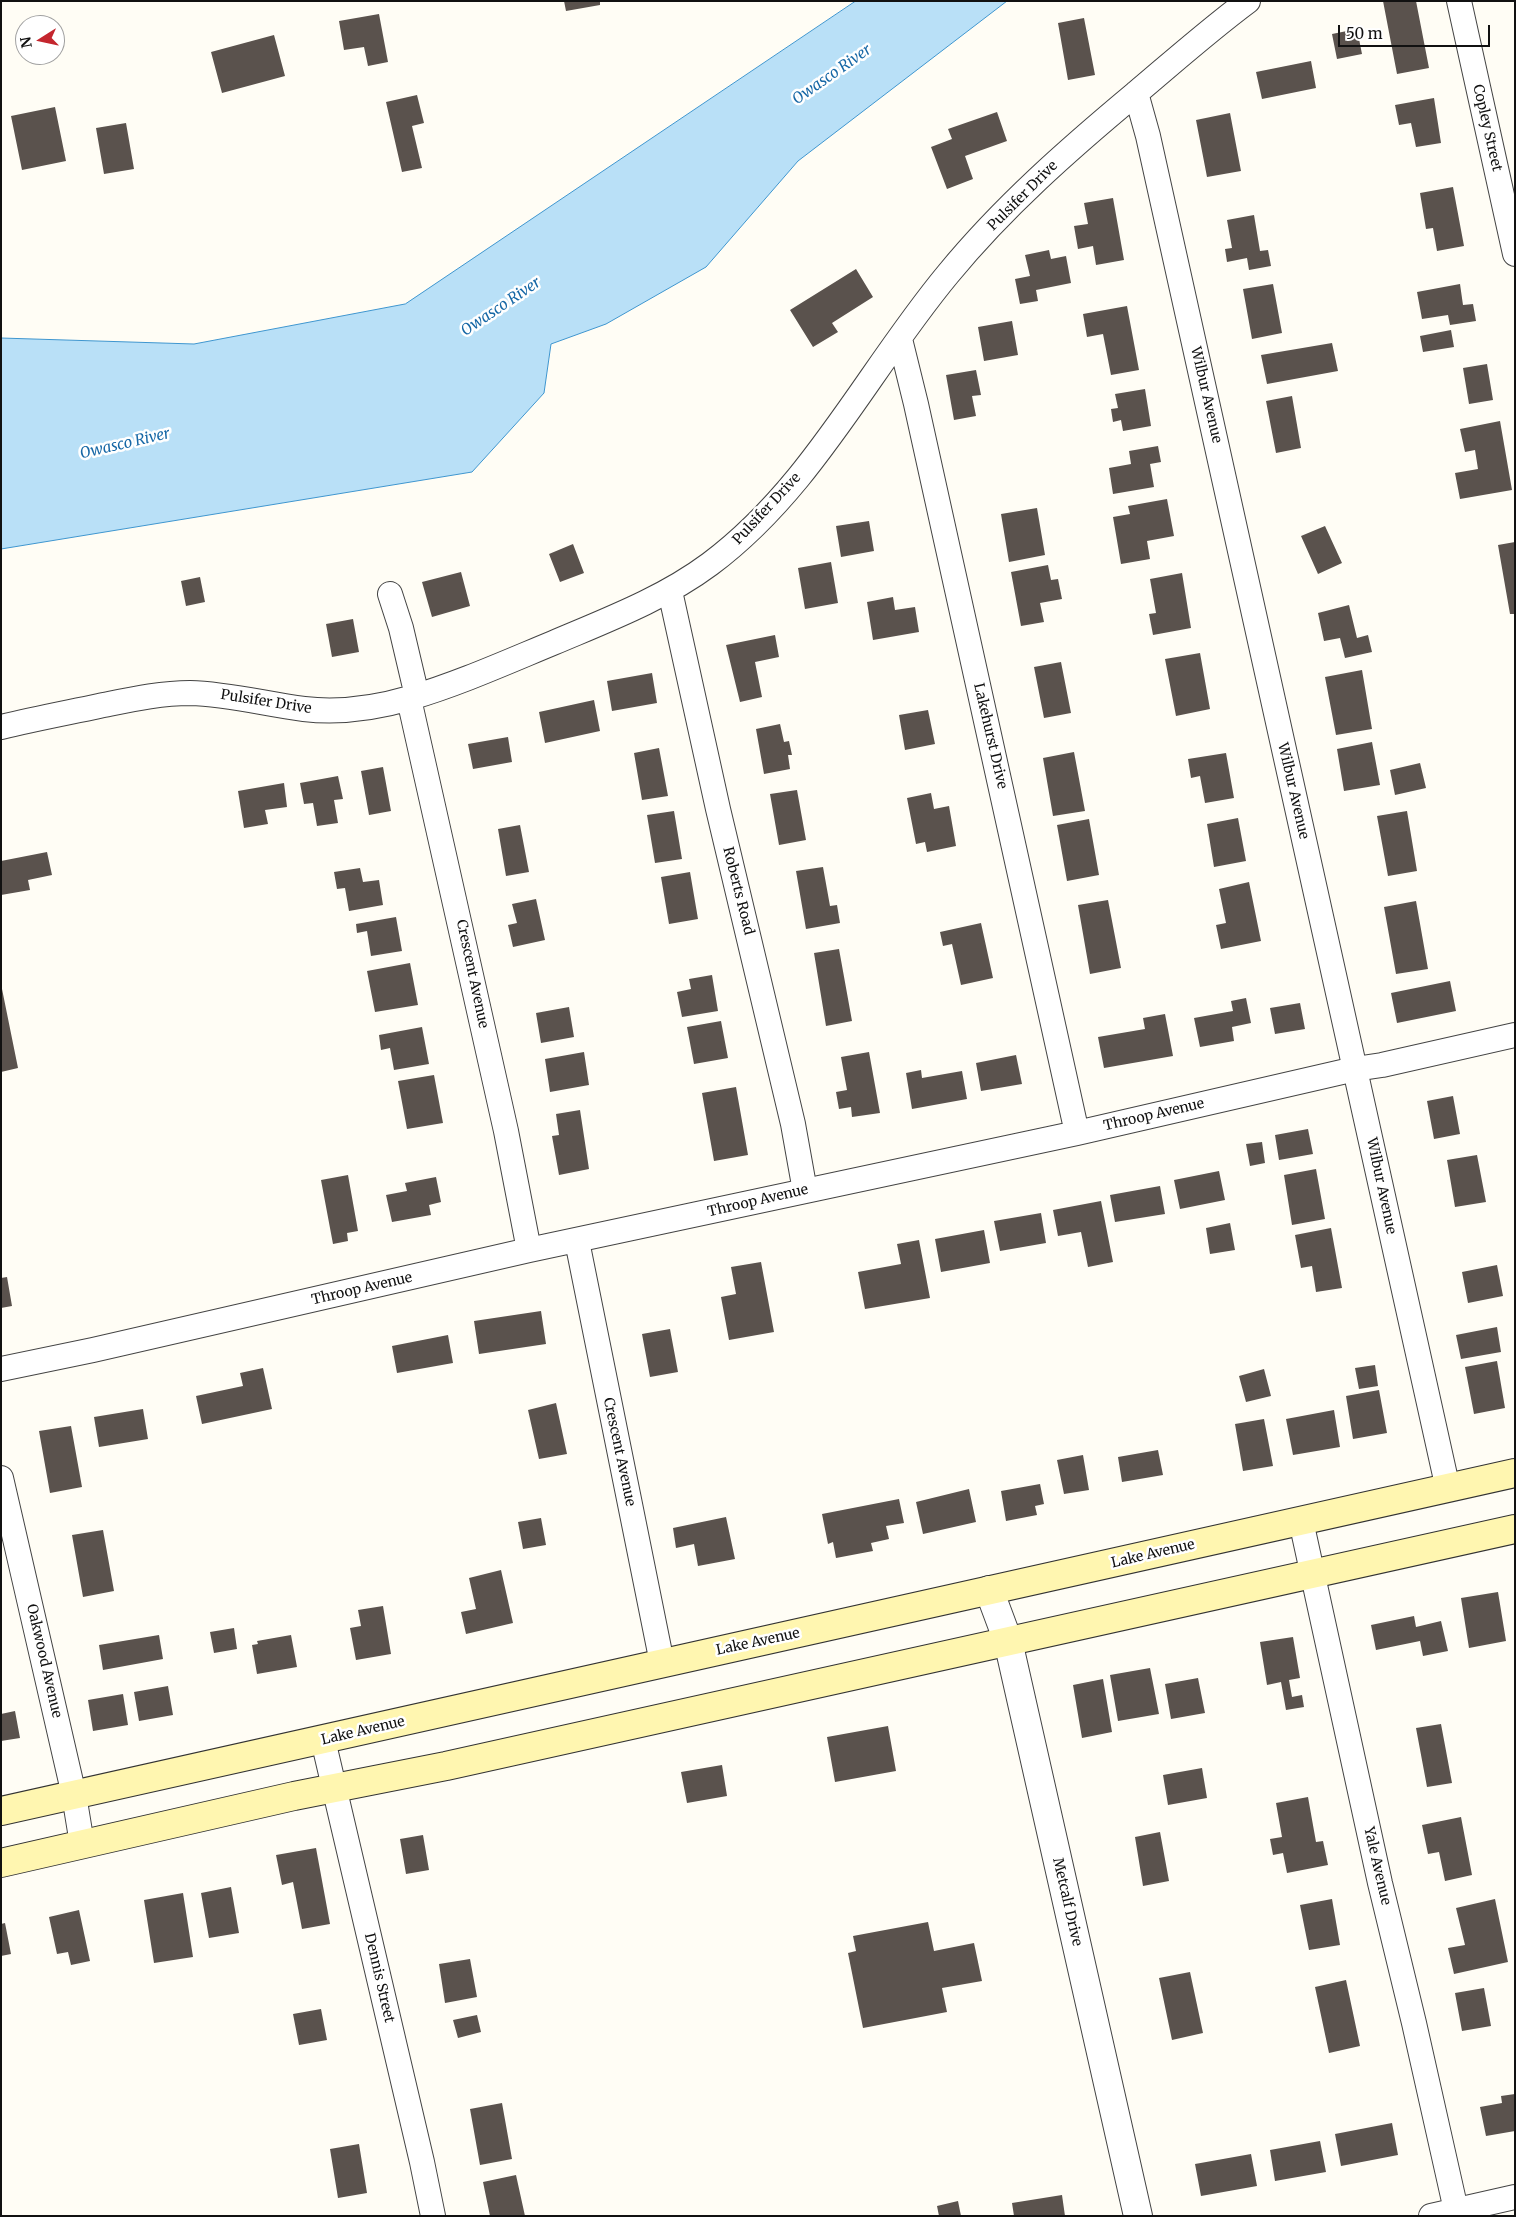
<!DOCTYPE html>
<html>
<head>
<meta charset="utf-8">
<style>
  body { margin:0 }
  #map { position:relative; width:1516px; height:2217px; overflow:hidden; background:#fffdf5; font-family:Merriweather,serif }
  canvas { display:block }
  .frame { position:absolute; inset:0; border:2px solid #111; pointer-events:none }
  .north { position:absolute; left:15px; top:15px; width:50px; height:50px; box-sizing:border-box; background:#fff; border:1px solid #a0a0a0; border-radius:50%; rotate:260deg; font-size:14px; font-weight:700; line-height:20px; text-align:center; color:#111 }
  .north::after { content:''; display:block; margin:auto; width:18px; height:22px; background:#c4262e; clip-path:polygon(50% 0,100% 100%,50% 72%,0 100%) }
  .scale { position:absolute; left:1338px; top:25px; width:152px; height:22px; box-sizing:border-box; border:2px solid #111; border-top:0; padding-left:6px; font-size:15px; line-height:18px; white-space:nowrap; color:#111; -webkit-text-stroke:4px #fff; paint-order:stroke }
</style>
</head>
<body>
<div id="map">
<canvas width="1516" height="2217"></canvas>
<div class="frame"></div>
<div class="north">N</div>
<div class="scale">50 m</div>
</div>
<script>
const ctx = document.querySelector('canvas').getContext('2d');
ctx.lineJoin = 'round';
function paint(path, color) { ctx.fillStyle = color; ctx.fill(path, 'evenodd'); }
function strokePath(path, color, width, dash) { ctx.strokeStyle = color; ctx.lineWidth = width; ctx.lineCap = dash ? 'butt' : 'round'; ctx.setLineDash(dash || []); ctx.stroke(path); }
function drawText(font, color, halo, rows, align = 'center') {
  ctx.font = font + ' Merriweather,serif'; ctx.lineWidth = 5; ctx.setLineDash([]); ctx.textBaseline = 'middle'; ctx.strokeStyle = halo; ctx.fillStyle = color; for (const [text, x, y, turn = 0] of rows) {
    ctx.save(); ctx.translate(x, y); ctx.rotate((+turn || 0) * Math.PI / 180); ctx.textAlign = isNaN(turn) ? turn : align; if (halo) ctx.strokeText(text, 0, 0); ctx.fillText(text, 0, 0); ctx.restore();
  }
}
const water = new Path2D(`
  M856,1H1007L798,161L706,267L606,324L551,344L544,393L472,472L1,549V338L194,344L405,304Z`);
paint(water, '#b9e0f7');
strokePath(water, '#3f96cf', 1);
paint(new Path2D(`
  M564,1H600V5L566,11Z
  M1383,1H1416L1429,68L1397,74Z
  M379,14L388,62L368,66L364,47L344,50L339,21Z
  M1084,18L1095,75L1068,80L1058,23Z
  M1357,29L1362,54L1337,59L1332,34Z
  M274,35L285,76L222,93L211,52Z
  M1311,61L1316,88L1262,99L1256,72Z
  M417,95L424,123L412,126L422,168L402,172L386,102Z
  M1434,98L1441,143L1416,147L1411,123L1399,125L1395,105Z
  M55,107L66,161L22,170L11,116Z
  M997,112L1007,141L965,156L973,179L947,189L931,147L952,139L948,129Z
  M1230,113L1241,171L1207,177L1196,120Z
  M126,123L134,169L104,174L96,128Z
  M1453,187L1464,246L1437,251L1433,228L1426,229L1420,193Z
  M1113,198L1124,260L1096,265L1093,246L1078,249L1074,226L1088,224L1084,203Z
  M1254,215L1260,251L1268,250L1271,266L1249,270L1247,258L1227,262L1225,249L1232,248L1227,220Z
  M1049,250L1051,259L1066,256L1071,283L1036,290L1038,301L1020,304L1015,279L1030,276L1025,255Z
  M856,269L873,297L832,323L838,332L813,347L790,310Z
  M1273,284L1282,333L1252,339L1243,289Z
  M1460,284L1463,305L1473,304L1476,321L1450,325L1448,315L1422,319L1417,292Z
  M1127,306L1139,370L1111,375L1103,334L1087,337L1083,314Z
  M1012,321L1018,355L984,361L978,327Z
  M1451,330L1454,347L1423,352L1420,336Z
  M1332,343L1338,371L1267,384L1261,355Z
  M1487,364L1493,400L1469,404L1463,368Z
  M976,370L981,395L972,396L976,416L954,420L946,375Z
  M1145,389L1151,426L1123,431L1121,420L1113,422L1111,409L1118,408L1115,394Z
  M1292,396L1301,448L1276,453L1266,401Z
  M1500,421L1512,490L1460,499L1455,473L1478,469L1475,450L1465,452L1460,429Z
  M1158,446L1161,462L1150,464L1154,487L1113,494L1109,468L1131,464L1129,451Z
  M1167,499L1174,536L1147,541L1150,559L1121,564L1113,517L1130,514L1128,506Z
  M1037,508L1045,555L1009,562L1001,514Z
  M869,521L874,551L841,557L836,526Z
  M1325,526L1342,563L1318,574L1301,536Z
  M1515,542V614H1510L1498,545Z
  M573,544L584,573L560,582L549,554Z
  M831,562L838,603L805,609L798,568Z
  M1048,565L1051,580L1058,579L1062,599L1040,603L1044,622L1021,626L1011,572Z
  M461,572L470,606L432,617L422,582Z
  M1182,573L1191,628L1153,635L1149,614L1156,613L1150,579Z
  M200,577L205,602L186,606L181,581Z
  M893,597L895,610L915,607L919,632L873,640L867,602Z
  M1349,605L1357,638L1368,635L1372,652L1345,658L1340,638L1324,641L1318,613Z
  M353,619L359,652L332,657L326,624Z
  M775,635L779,657L755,662L762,697L740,702L726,645Z
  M1200,653L1210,709L1176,716L1165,659Z
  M1061,662L1071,713L1044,718L1034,667Z
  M1362,670L1372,729L1336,735L1325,677Z
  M652,673L657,703L612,711L607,681Z
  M594,700L600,731L545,743L539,712Z
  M928,710L935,744L905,750L899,715Z
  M780,724L784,742L789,741L792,755H788L790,769L764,774L756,729Z
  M508,737L512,762L473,769L468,744Z
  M1372,742L1380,785L1344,791L1337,749Z
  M659,748L668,796L642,800L634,753Z
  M1074,752L1085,811L1053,816L1043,758Z
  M1226,753L1234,798L1205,803L1200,776L1191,778L1188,759Z
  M1420,763L1426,788L1395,795L1390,770Z
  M383,767L391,811L369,815L361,771Z
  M338,776L343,799L334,800L338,823L317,826L313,803L304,804L300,783Z
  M284,783L287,807L265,810L268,824L244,828L238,791Z
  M797,790L806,840L779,845L770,794Z
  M931,793L934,809L949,806L956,846L927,852L925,842L916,844L907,798Z
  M674,811L682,859L655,863L647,815Z
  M1407,811L1417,871L1388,876L1377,816Z
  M1238,818L1246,861L1214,867L1207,824Z
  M1089,819L1099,875L1067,881L1057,825Z
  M520,825L529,872L506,876L498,829Z
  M47,852L52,875L28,880L30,890L1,895V861Z
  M823,867L830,906L837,905L840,923L806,929L796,871Z
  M360,868L363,882L379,880L383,905L349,911L345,888L337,889L334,872Z
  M690,872L698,919L669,924L661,877Z
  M1249,882L1261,941L1221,949L1216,925L1226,923L1219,889Z
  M536,899L545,940L513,947L508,925L517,923L512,904Z
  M1108,900L1121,968L1090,974L1078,905Z
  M1416,901L1428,969L1396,974L1384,907Z
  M396,917L402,951L371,956L367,931L357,933L356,924Z
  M981,923L993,978L961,985L952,944L943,946L940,932Z
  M839,949L852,1021L826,1026L814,953Z
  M410,963L418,1005L375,1012L367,971Z
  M712,975L718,1011L682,1017L677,992L691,989L689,979Z
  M1450,981L1456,1011L1397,1023L1391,993Z
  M1,984L18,1068L1,1072Z
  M1246,998L1251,1023L1232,1027L1234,1041L1200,1047L1194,1018L1233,1011L1231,1001Z
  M1300,1003L1305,1029L1275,1034L1270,1008Z
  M569,1007L574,1037L541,1043L536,1013Z
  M1165,1014L1173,1056L1104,1068L1098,1037L1145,1029L1143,1018Z
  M721,1021L728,1058L694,1064L687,1027Z
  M422,1027L429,1064L394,1070L390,1048L381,1050L379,1035Z
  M584,1052L589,1085L550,1092L545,1059Z
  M869,1052L880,1113L852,1117L851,1107L839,1109L836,1092L847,1090L841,1057Z
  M1016,1055L1022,1084L981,1091L976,1063Z
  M921,1070L922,1078L962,1071L967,1099L912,1109L906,1073Z
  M434,1075L443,1123L407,1129L398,1081Z
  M736,1087L748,1155L714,1161L702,1093Z
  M1453,1096L1460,1134L1434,1139L1427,1101Z
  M580,1110L589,1169L559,1175L552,1136L559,1135L556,1114Z
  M1308,1129L1313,1154L1279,1160L1275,1135Z
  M1262,1142L1265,1163L1250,1166L1246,1144Z
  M1477,1155L1486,1202L1455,1207L1447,1160Z
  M1316,1169L1325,1219L1292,1225L1284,1175Z
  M1219,1171L1225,1200L1180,1209L1174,1180Z
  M348,1175L358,1231L347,1233L348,1241L333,1244L321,1180Z
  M436,1177L441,1202L429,1205L431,1215L392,1222L386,1195L407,1191L405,1183Z
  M1160,1186L1165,1214L1115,1222L1110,1195Z
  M1101,1201L1113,1262L1088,1267L1081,1232L1058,1236L1053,1210Z
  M1041,1213L1046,1243L1000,1251L994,1221Z
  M1230,1223L1235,1250L1210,1254L1206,1228Z
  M1331,1228L1342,1288L1316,1292L1312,1266L1301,1268L1295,1235Z
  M984,1230L990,1263L941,1272L935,1239Z
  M919,1240L930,1298L865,1309L858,1272L901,1264L897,1244Z
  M761,1262L774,1332L729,1340L721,1297L736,1294L731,1267Z
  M1497,1265L1503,1296L1468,1303L1462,1272Z
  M7,1277L12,1306L1,1308V1278Z
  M541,1311L546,1344L479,1354L474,1321Z
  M1497,1327L1501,1352L1461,1359L1456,1335Z
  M670,1329L678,1372L650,1377L642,1334Z
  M448,1335L453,1363L397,1373L392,1346Z
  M1497,1361L1505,1408L1474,1414L1465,1367Z
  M1375,1365L1378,1386L1359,1389L1355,1368Z
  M263,1368L272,1409L202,1424L196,1396L243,1386L240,1373Z
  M1264,1369L1271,1396L1246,1402L1239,1376Z
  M1379,1390L1387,1433L1353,1439L1346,1396Z
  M556,1403L567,1454L539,1459L528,1410Z
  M143,1409L148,1439L99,1447L94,1417Z
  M1334,1410L1340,1447L1293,1455L1286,1419Z
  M1264,1419L1273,1466L1243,1471L1235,1424Z
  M71,1426L82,1487L50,1493L39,1431Z
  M1158,1450L1163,1475L1122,1482L1118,1457Z
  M1083,1455L1089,1490L1064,1494L1057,1460Z
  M1040,1484L1044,1504L1035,1506L1037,1515L1006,1521L1001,1491Z
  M969,1489L976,1522L923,1534L916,1502Z
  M899,1499L904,1523L886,1526L889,1539L871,1543L873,1551L836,1558L833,1542L828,1544L822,1514Z
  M726,1517L735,1559L698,1566L694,1544L676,1548L673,1528Z
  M541,1518L546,1545L523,1549L518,1522Z
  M103,1530L114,1591L83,1597L72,1535Z
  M501,1570L513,1623L466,1634L461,1612L476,1609L469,1578Z
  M1498,1592L1506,1641L1469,1648L1461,1598Z
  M383,1606L391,1654L356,1660L350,1628L361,1626L358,1610Z
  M1414,1616L1416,1627L1441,1621L1448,1651L1423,1656L1420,1641L1376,1650L1371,1625Z
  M234,1628L237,1649L214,1653L210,1632Z
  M159,1635L163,1659L103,1670L99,1645Z
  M291,1635L297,1667L257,1674L252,1645L258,1644L257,1641Z
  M1293,1637L1300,1678L1289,1680L1292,1697L1302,1695L1304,1707L1286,1710L1281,1682L1267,1685L1260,1642Z
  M1150,1668L1159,1714L1118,1721L1110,1675Z
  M1198,1678L1205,1713L1171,1719L1165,1684Z
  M1103,1679L1112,1732L1082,1738L1073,1685Z
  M168,1686L173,1715L139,1721L134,1692Z
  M123,1694L128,1725L93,1731L88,1700Z
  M15,1711L20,1738L1,1741V1714Z
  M1441,1724L1452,1783L1427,1787L1416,1728Z
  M888,1726L896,1771L835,1782L827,1737Z
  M722,1765L727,1796L687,1803L681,1772Z
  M1202,1768L1207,1798L1168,1805L1163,1775Z
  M1308,1797L1316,1842L1323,1841L1328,1865L1287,1873L1283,1853L1273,1855L1270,1839L1282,1837L1276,1803Z
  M1461,1817L1472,1875L1445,1881L1439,1852L1428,1854L1422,1825Z
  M1160,1832L1169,1881L1143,1886L1135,1837Z
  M423,1835L429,1870L406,1874L400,1839Z
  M316,1848L330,1924L302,1929L293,1882L282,1885L276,1855Z
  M231,1887L239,1933L209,1938L201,1893Z
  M183,1893L193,1957L154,1963L144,1900Z
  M1332,1899L1340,1945L1309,1950L1300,1905Z
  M1495,1899L1508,1962L1454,1974L1448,1948L1465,1945L1456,1908Z
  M79,1910L90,1961L71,1965L68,1952L57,1954L49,1917Z
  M928,1922L934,1951L974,1943L982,1981L942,1988L947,2012L863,2028L848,1953L856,1951L853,1936Z
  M5,1923L11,1954L1,1956V1924Z
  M470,1959L477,1997L445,2003L439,1964Z
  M1190,1972L1203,2033L1172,2040L1159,1978Z
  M1346,1980L1360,2046L1329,2053L1315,1987Z
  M1484,1988L1491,2026L1462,2031L1455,1993Z
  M321,2009L327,2040L299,2045L293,2014Z
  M477,2015L481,2032L458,2038L453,2020Z
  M1515,2094V2131L1486,2136L1480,2107L1502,2103L1501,2096Z
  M502,2103L512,2159L480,2165L470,2109Z
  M1392,2123L1398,2155L1341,2166L1335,2134Z
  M1320,2141L1326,2172L1275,2181L1270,2150Z
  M359,2144L367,2193L338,2198L330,2149Z
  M1251,2154L1257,2186L1201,2196L1195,2164Z
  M516,2175L525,2216H490L483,2182Z
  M1062,2195L1065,2216H1014L1012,2203Z
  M958,2201L961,2216H939L937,2206Z`), '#5a524d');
const minor = new Path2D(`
  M1459,1L1515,254
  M1136,93L1148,136L1448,1489
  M900,339L916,404L1077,1133
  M670,591L718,809L793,1124L805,1191
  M390,594L401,628L417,696
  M409,699L506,1131L529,1250
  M1,727C34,719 66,713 99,706C129,700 159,693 190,693C229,694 265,704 304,709C339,713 376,708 410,698C458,684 507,662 553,643C607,620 663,599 710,564C812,488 868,370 948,274C1003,207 1069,149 1135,94C1173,62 1209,30 1248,1
  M577,1241L662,1663
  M1,1369L93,1350L529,1250L1077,1133L1355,1069L1382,1065L1515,1035
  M1,1478L74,1795L82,1844
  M1301,1521L1380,1883L1414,2023L1456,2210
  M323,1740L422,2162L433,2216
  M1431,2216L1515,2197`);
const tertiary = new Path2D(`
  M989,1590L1008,1641L1138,2216`);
const secondary = new Path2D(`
  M1,1811L1515,1473
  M1,1863L294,1796L446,1766L1515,1529`);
strokePath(minor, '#444', 26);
strokePath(tertiary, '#444', 30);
strokePath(secondary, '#333', 30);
strokePath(minor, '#fff', 24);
strokePath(tertiary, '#fff', 28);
strokePath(secondary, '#fff6b0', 28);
drawText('14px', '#111', '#fff', [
  ["Copley Street",1487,128,77],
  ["Pulsifer Drive",1023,196,-45],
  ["Wilbur Avenue",1206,395,77],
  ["Pulsifer Drive",767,509,-47],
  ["Pulsifer Drive",266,702,9],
  ["Lakehurst Drive",990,736,77],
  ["Wilbur Avenue",1293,791,77],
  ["Roberts Road",738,891,76],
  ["Crescent Avenue",472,974,78],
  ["Throop Avenue",1154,1115,-13],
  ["Wilbur Avenue",1381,1186,78],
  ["Throop Avenue",758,1201,-13],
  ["Throop Avenue",362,1289,-13],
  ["Crescent Avenue",619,1452,78],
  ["Lake Avenue",1153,1554,-13],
  ["Lake Avenue",758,1642,-12],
  ["Oakwood Avenue",44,1661,77],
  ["Lake Avenue",363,1731,-13],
  ["Yale Avenue",1377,1866,77],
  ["Metcalf Drive",1067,1902,77],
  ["Dennis Street",379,1978,77]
]);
drawText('italic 15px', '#1768a6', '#fff', [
  ["Owasco River",832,75,-35],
  ["Owasco River",501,307,-34],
  ["Owasco River",125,444,-13]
]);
</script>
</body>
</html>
